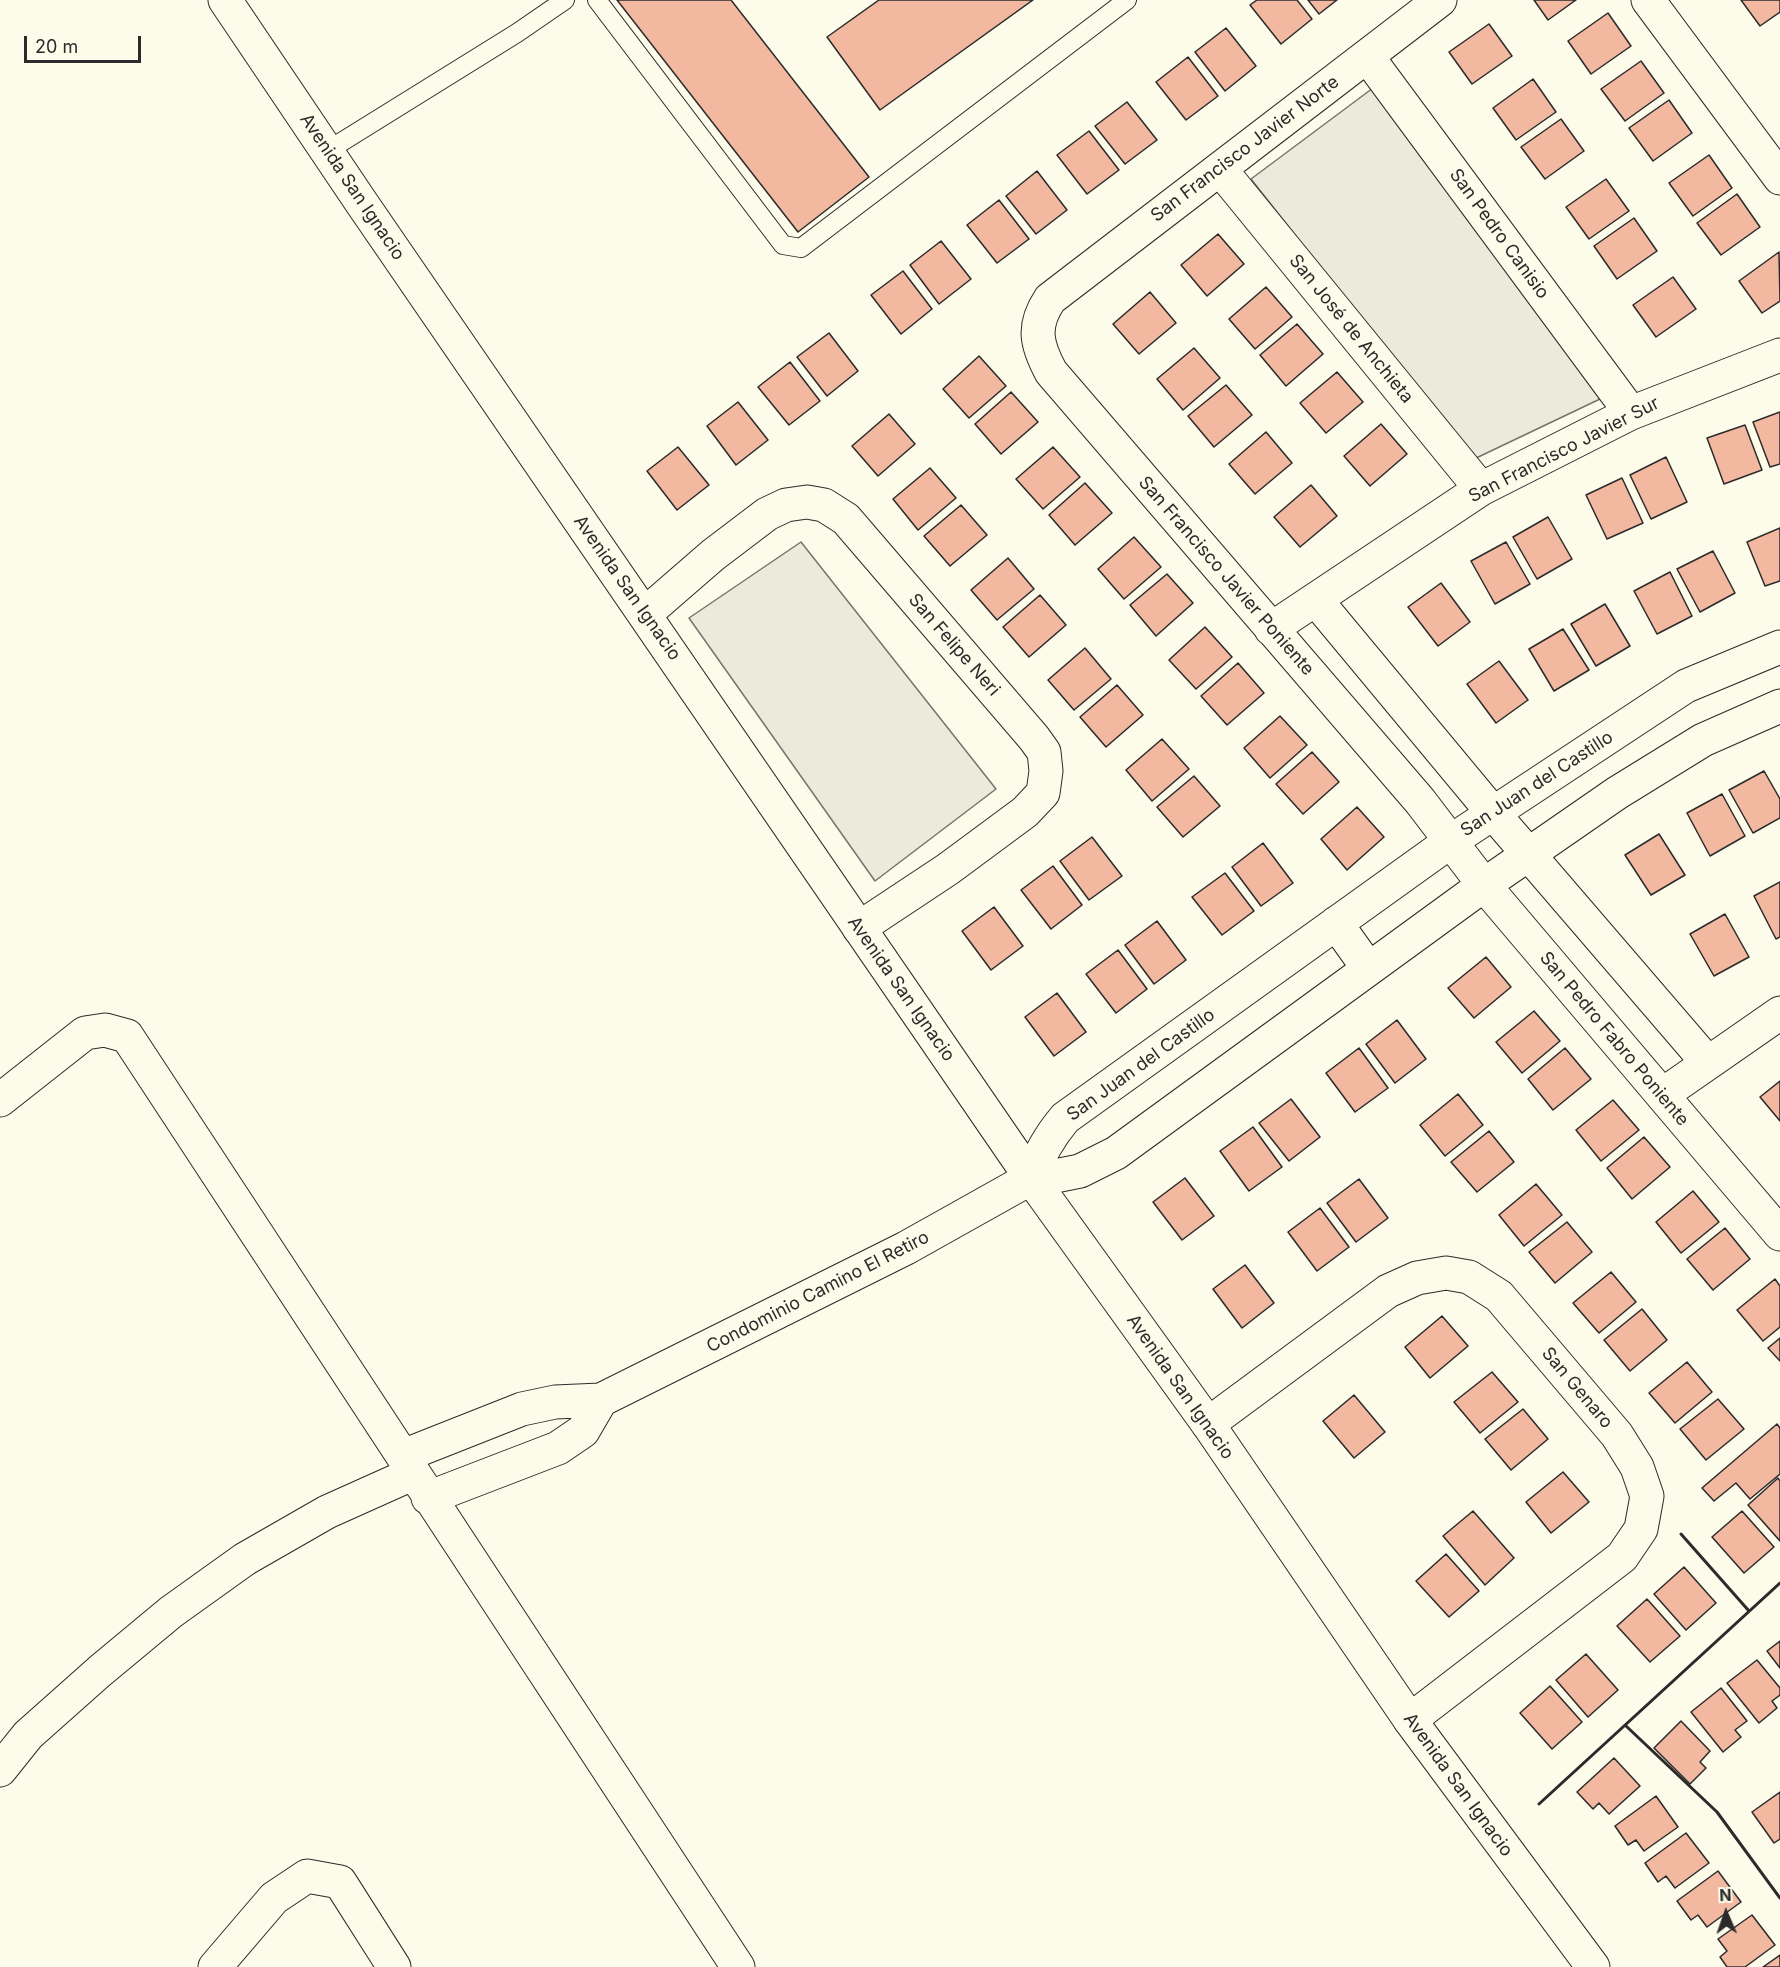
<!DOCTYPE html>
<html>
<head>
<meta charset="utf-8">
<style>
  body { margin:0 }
  #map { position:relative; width:1780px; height:1967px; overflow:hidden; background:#fdfbea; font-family:Inter,sans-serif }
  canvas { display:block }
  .north { position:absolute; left:1696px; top:1883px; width:60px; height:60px; -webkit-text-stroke:4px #fdfbea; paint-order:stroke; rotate:358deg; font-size:16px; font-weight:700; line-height:24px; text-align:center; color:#2b2b2b }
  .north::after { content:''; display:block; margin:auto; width:21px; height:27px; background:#2b2b2b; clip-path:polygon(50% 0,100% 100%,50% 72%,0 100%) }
  .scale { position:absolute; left:24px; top:36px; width:117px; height:27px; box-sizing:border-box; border:3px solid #2b2b2b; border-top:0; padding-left:8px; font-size:18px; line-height:21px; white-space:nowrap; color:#2b2b2b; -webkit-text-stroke:4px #fdfbea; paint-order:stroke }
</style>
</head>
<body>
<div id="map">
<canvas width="1780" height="1967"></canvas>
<div class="north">N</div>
<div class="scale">20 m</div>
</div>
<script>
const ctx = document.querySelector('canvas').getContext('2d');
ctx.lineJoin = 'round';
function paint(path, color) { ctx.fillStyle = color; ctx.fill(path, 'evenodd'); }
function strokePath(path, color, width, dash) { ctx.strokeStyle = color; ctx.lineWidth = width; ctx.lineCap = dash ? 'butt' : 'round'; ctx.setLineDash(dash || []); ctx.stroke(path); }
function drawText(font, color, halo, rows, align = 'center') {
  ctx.font = font + ' Inter,sans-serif'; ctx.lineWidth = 4.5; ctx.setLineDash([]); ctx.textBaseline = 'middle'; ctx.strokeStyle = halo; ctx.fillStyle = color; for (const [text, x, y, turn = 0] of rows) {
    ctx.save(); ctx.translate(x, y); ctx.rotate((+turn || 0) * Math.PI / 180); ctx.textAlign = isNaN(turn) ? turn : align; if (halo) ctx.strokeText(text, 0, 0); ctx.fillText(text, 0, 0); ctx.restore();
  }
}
const green = new Path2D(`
  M1373,88L1600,399L1472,460L1251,179Z
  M801,542L996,789L875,881L689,618Z`);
paint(green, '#ecebdb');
strokePath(green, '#74746e', 1.5);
const building = new Path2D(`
  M617,0H731L869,177L798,232Z
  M879,0H1033L880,110L827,37Z
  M1257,0H1297L1312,19L1281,44L1250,5Z
  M1308,0H1337L1319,14Z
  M1534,0H1576L1548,20Z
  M1741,0H1780V12L1760,26Z
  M1608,13L1631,46L1591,74L1568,41Z
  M1489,24L1512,56L1472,84L1449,52Z
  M1226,28L1256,66L1225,91L1195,52Z
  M1188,57L1218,96L1186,120L1156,82Z
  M1641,61L1664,93L1625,121L1601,89Z
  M1533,79L1556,112L1516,140L1493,108Z
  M1669,100L1692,133L1653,161L1629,128Z
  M1127,102L1157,140L1125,164L1095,126Z
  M1561,119L1584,151L1545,179L1521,147Z
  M1089,131L1119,170L1087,194L1057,155Z
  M1709,155L1732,188L1693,216L1669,183Z
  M1037,171L1067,210L1036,234L1006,196Z
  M1606,179L1629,211L1589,239L1566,207Z
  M1737,194L1760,227L1721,255L1697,223Z
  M999,200L1029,239L997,263L967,225Z
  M1634,218L1657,251L1617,279L1594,246Z
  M1218,234L1244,264L1207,296L1181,265Z
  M941,241L971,279L939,304L910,265Z
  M1779,252L1780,301L1762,313L1739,281Z
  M903,271L932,309L901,334L871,295Z
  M1673,277L1696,309L1656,337L1633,305Z
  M1266,287L1292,317L1255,349L1229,319Z
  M1150,292L1176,323L1139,354L1113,324Z
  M1297,324L1323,354L1286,386L1260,355Z
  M829,333L858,371L827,396L797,357Z
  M1194,348L1220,378L1183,410L1157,379Z
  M979,356L1006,386L969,418L943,389Z
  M790,362L820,401L789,425L758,387Z
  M1337,372L1363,402L1326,433L1300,403Z
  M1226,385L1252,415L1214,447L1188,416Z
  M1011,392L1038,422L1001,454L975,424Z
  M738,402L768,440L736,465L707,426Z
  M1780,412V464L1770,467L1753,422Z
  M889,414L915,444L878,476L852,446Z
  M1381,424L1407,454L1370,486L1344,456Z
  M1745,425L1762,470L1724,484L1707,438Z
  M1266,432L1292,463L1255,494L1229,464Z
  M678,447L709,485L677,510L647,471Z
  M1053,447L1080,477L1043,509L1016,479Z
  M1666,457L1687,502L1651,519L1630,475Z
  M930,468L956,498L918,530L893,499Z
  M1622,478L1643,523L1607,539L1586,495Z
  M1085,483L1112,513L1075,545L1049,515Z
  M1311,485L1337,516L1300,547L1274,517Z
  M961,505L987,535L950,566L924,536Z
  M1548,517L1572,559L1537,579L1513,537Z
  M1780,528V581L1765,586L1747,542Z
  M1134,537L1161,567L1124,599L1098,569Z
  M1506,542L1530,584L1495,604L1471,561Z
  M1713,551L1735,593L1700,612L1677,569Z
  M1008,558L1034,589L997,620L971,590Z
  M1670,572L1692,616L1657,634L1634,591Z
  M1167,574L1193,603L1156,636L1130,605Z
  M1441,583L1470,622L1438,646L1408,607Z
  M1040,595L1066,625L1029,657L1003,627Z
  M1605,604L1630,646L1596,666L1571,624Z
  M1205,627L1232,657L1196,689L1169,660Z
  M1563,629L1589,670L1554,691L1529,649Z
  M1085,648L1111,679L1074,710L1048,680Z
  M1499,661L1528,700L1496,723L1467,684Z
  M1238,663L1264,693L1227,725L1201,696Z
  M1117,685L1143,715L1106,747L1080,717Z
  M1280,716L1307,745L1270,778L1244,748Z
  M1162,739L1189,769L1152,801L1126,770Z
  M1312,752L1339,782L1303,814L1276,784Z
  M1764,771L1780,799V818L1753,833L1729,790Z
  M1194,776L1220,806L1183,837L1157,807Z
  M1722,794L1745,836L1710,856L1687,813Z
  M1357,807L1384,837L1347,870L1321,839Z
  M1659,834L1685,875L1651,895L1625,855Z
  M1092,837L1122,876L1089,900L1060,861Z
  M1263,843L1293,883L1261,906L1232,867Z
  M1053,866L1082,905L1051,929L1021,890Z
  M1225,873L1254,911L1222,935L1192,897Z
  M1780,882V937L1776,939L1754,896Z
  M994,907L1023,946L991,970L962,931Z
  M1725,914L1749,957L1714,976L1690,934Z
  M1157,921L1186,960L1154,984L1125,945Z
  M1118,950L1147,989L1116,1013L1086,974Z
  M1486,957L1511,987L1474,1018L1448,988Z
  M1057,993L1086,1032L1054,1056L1025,1017Z
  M1534,1011L1560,1041L1522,1073L1496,1042Z
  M1397,1020L1426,1059L1395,1083L1366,1044Z
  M1359,1048L1388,1088L1355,1112L1326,1073Z
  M1565,1048L1591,1079L1553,1110L1528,1079Z
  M1780,1081V1121L1760,1097Z
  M1458,1094L1483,1125L1445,1156L1420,1125Z
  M1291,1099L1320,1137L1289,1161L1259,1123Z
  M1613,1100L1639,1130L1601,1161L1576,1130Z
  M1253,1127L1282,1167L1249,1191L1220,1151Z
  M1489,1131L1514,1162L1477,1192L1451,1162Z
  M1644,1137L1670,1167L1632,1199L1607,1168Z
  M1185,1178L1214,1216L1182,1240L1153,1202Z
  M1359,1179L1388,1218L1356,1242L1327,1203Z
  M1536,1184L1562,1215L1524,1246L1499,1215Z
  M1693,1191L1719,1222L1681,1253L1656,1222Z
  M1320,1208L1349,1247L1317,1271L1288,1232Z
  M1567,1222L1592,1252L1555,1283L1529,1252Z
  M1725,1228L1750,1259L1713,1290L1687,1259Z
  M1245,1265L1274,1303L1242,1328L1213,1289Z
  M1611,1272L1636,1302L1599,1333L1573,1303Z
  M1775,1279L1780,1286V1327L1763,1341L1737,1310Z
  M1642,1309L1667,1340L1630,1371L1604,1340Z
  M1442,1316L1468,1346L1430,1378L1405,1347Z
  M1780,1338V1361L1768,1348Z
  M1687,1362L1712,1392L1675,1423L1649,1393Z
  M1492,1372L1518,1402L1480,1433L1454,1402Z
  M1354,1395L1385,1432L1354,1458L1323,1421Z
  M1718,1399L1744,1429L1706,1460L1680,1429Z
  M1523,1409L1548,1439L1511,1470L1485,1439Z
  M1777,1424L1780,1428V1474L1750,1499L1736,1483L1714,1501L1702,1488Z
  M1563,1472L1589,1502L1551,1533L1526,1502Z
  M1778,1478L1780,1481V1541L1748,1505Z
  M1473,1511L1514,1558L1485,1585L1443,1536Z
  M1742,1511L1774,1547L1744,1573L1712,1537Z
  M1446,1554L1479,1591L1449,1617L1416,1581Z
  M1684,1567L1716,1603L1686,1630L1654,1594Z
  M1647,1599L1680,1636L1650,1662L1617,1626Z
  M1780,1641V1668L1767,1651Z
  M1586,1654L1618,1690L1588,1717L1556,1680Z
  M1757,1660L1780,1688V1695L1772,1701L1777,1708L1759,1723L1727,1683Z
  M1550,1686L1582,1722L1552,1749L1520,1713Z
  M1721,1688L1747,1721L1735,1730L1741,1737L1723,1752L1691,1712Z
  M1681,1721L1710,1751L1700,1762L1706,1768L1690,1784L1654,1748Z
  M1614,1758L1640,1786L1609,1814L1599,1803L1593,1809L1577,1792Z
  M1780,1792V1839L1774,1843L1752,1812Z
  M1656,1796L1678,1827L1644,1851L1636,1840L1628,1845L1615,1826Z
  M1686,1833L1709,1863L1675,1888L1666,1876L1658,1882L1645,1863Z
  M1718,1871L1741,1902L1707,1927L1698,1915L1691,1920L1677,1901Z
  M1752,1915L1775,1945L1745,1967H1727L1720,1957L1727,1951L1718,1939Z
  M1780,1955V1967H1763Z`);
paint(building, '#f2b8a0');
strokePath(building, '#2b2b2b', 1.5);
const lane = new Path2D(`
  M597,0L783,245L801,248L1127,0
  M327,151L517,33L565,0`);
const street = new Path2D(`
  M1440,0L1050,299C1032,326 1036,344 1051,372L1420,801L1484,885L1780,1234
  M1648,0L1780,178
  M1367,56L1631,413
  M1220,169L1481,489
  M1316,600L1493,813L1708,1063
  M645,614L713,555L767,514L786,505L807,502L824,505L846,519L1034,738L1044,752L1046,771L1043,793L1025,812L948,869L859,928
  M1271,629L1481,489L1631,413L1780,355
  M1336,923L1368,968
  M1662,1095L1780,1013
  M0,1100L85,1033L105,1030L127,1036L738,1967
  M1031,1178C1039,1154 1049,1137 1065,1118L1451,841L1686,686L1780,647
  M601,1400L906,1248L1031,1178L1055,1176L1080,1171L1116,1153L1484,885L1617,793L1703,740L1780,706
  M1208,1424L1388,1291L1417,1278L1446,1273L1469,1277L1499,1296L1617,1435L1637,1467L1647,1496L1641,1529L1622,1557L1410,1720
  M403,1456L522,1409L555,1402L601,1400L583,1431L558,1448L428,1498
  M0,1770L28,1735L100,1671L171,1612L245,1559L327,1512L414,1473
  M215,1967L274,1898L307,1876L340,1882L394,1967`);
const secondary = new Path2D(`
  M225,0L361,202L1031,1178L1208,1424L1410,1720L1593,1967`);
strokePath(lane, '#2b2b2b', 20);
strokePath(street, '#2b2b2b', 35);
strokePath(secondary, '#2b2b2b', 35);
strokePath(lane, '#fdfbea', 18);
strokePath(street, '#fdfbea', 33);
strokePath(secondary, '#fdfbea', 33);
strokePath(new Path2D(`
  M1681,1534L1749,1611
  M1625,1725L1717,1812L1780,1898
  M1539,1804L1780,1583`), '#2b2b2b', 3);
drawText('18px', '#2b2b2b', '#fdfbea', [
  ["San Francisco Javier Norte",1245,149,-37],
  ["Avenida San Ignacio",352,187,56],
  ["San Pedro Canisio",1499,234,54],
  ["San José de Anchieta",1351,329,51],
  ["San Francisco Javier Sur",1564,450,-27],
  ["San Francisco Javier Poniente",1226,576,49],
  ["Avenida San Ignacio",627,588,55],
  ["San Felipe Neri",954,645,49],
  ["San Juan del Castillo",1537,784,-33],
  ["Avenida San Ignacio",901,989,55],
  ["San Pedro Fabro Poniente",1614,1039,50],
  ["San Juan del Castillo",1141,1065,-36],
  ["Condominio Camino El Retiro",818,1292,-27],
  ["Avenida San Ignacio",1180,1387,55],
  ["San Genaro",1577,1388,50],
  ["Avenida San Ignacio",1458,1785,54]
]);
</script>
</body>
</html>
